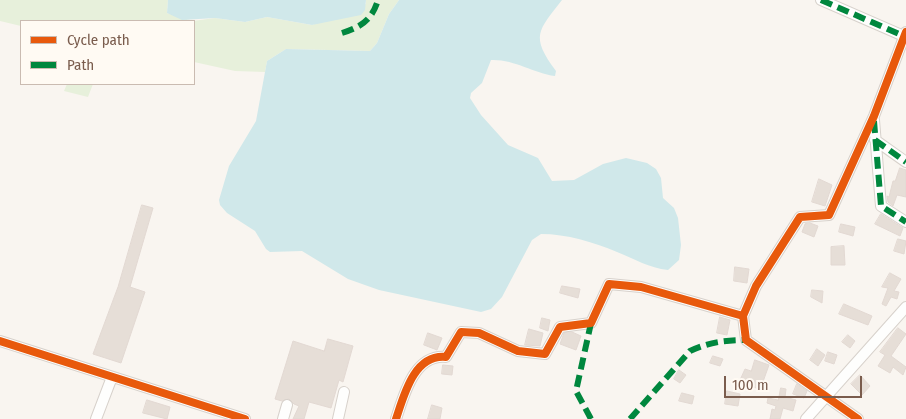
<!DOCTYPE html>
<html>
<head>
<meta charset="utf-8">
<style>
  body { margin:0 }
  #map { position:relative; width:906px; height:419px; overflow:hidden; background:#f9f5f0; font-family:"Fira Sans Condensed",sans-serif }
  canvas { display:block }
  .legend { position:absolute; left:20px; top:20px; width:175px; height:65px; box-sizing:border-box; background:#fffaf3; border:1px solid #cabbb1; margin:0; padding:6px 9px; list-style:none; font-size:15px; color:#7a5c4d }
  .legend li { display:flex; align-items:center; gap:10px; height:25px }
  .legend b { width:25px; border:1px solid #cabbb1 }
  .scale { position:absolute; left:724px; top:376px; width:138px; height:22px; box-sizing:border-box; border:2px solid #7a5c4d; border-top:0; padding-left:6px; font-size:15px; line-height:18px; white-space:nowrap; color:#7a5c4d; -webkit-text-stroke:4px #fffaf3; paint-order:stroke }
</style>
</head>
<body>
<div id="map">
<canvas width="906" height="419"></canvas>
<ul class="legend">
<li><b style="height:6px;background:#e8590c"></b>Cycle path</li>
<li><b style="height:6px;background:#00873e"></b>Path</li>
</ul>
<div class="scale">100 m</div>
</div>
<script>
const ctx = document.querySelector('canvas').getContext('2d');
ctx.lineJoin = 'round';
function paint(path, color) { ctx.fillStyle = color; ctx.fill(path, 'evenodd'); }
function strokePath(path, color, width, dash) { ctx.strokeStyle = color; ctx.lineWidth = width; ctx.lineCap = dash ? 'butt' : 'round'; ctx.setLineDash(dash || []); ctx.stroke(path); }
paint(new Path2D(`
  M0,0H168L167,13L193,21L215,18L245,22L267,17L312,25L366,4V0H399L389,14L377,43L370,51L286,49L267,61L265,72L235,71L194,62V21H21V26L0,21Z
  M67,84H93L88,97L64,91Z`), '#e7f0db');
paint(new Path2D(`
  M168,0H366L365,10L361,15L312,25L267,17L245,22L215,18L182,20L167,13Z
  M399,0H562C538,31 530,36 556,71L555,76C533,73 514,59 491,60L482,83L471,93L470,98L481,115L508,145L538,158L552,181L574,180L603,164L626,158L647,163L656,169L661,178L663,198L674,208L678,218L681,245L679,260L668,270C649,268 635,259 617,252C593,242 567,234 541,234L532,240L502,297L491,309L481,312L379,290L348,279L302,251L270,252L266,249L255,231L227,213L220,205L219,200L229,166L256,121L267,61L286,49L370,51L377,43L389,14Z`), '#d0e8ea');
const building = new Path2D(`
  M900,168L906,170V197L897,195L893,206L888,202L887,196L889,197L893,181H895Z
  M819,179L832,185L825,206L812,202Z
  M142,205L153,208L130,287L145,292L121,363L93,354L118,287Z
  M881,214L903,228L900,236L875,224Z
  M810,223L818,226L814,237L802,232L805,224Z
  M841,224L855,227L853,236L839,232Z
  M898,239L906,241L904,254L894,251Z
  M844,246L845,265H831V247Z
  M735,267L749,269L747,283L734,281Z
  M890,273L901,279L894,291L899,292L897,299L891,297L886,306L882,304L888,288L882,287Z
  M562,286L580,289L578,298L560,293Z
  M812,290L823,291L822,303L811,297Z
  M844,304L872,316L868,325L839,314Z
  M720,317L730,320L727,335L717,333Z
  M542,318L550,320L548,331L540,328Z
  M898,328L906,334L891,356L906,367L903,375L893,367L890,373L878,366L885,355L880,352Z
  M529,329L543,333L540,346L525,345Z
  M572,332L581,336L576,350L560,344L564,333Z
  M428,333L442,338L437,350L424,345Z
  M848,335L855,341L850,348L842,342Z
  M328,339L353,346L343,382L339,380L331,408L309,402L304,419H293L299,406L294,404L289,399L282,401L275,399L293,341L324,351Z
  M817,349L825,355L818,366L810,360Z
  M828,352L837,355L834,364L825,361Z
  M713,356L723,359L720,366L710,363Z
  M755,360L769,365L760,390L740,380L745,369L751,371Z
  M443,365L453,366L452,375L442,374Z
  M679,370L686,375L680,383L674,379Z
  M860,375L870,386L862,395L851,384Z
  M797,384L807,391L804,398L793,394Z
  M781,388L786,389L785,397L796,400L793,411L783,408L780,419H770L772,409L775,410L776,406L767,403L768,398L778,400Z
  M727,391L740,394L738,406L725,404Z
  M682,393L694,396L692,404L679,401Z
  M147,400L170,407L167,419L143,413Z
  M432,405L442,408L440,419H428Z`);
paint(building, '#e6ded7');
strokePath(building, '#e2d8d2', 1);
const minor = new Path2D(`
  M821,0L906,37
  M874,120L881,206L906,222
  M875,140L906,162
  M0,341L245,419
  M96,419L112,377
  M283,419L287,405
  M338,419L344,392
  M396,419C404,395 414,354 446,357L461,332L479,333L518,351L545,354L560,327L591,323L609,284L641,287L743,316
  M806,419L906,307
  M858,419L746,340L743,316L756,286L800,217L829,215L874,116L906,32`);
strokePath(minor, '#d7d1cb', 12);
strokePath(minor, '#fefefd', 10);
strokePath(new Path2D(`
  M821,0L906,37
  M342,33C361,27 372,20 378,0
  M874,121L881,206L906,222
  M875,140L906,162
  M591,419L576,391L591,323
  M630,419L690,351C709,342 726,340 746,340`), '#00873e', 6, [12, 6]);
strokePath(new Path2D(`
  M0,341L245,419
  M396,419C404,395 414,354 446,357L461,332L479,333L518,351L545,354L560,327L591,323L609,284L641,287L743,316
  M858,419L746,340L743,316L756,286L800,217L829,215L874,116L906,32`), '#e8590c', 8);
</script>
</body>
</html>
